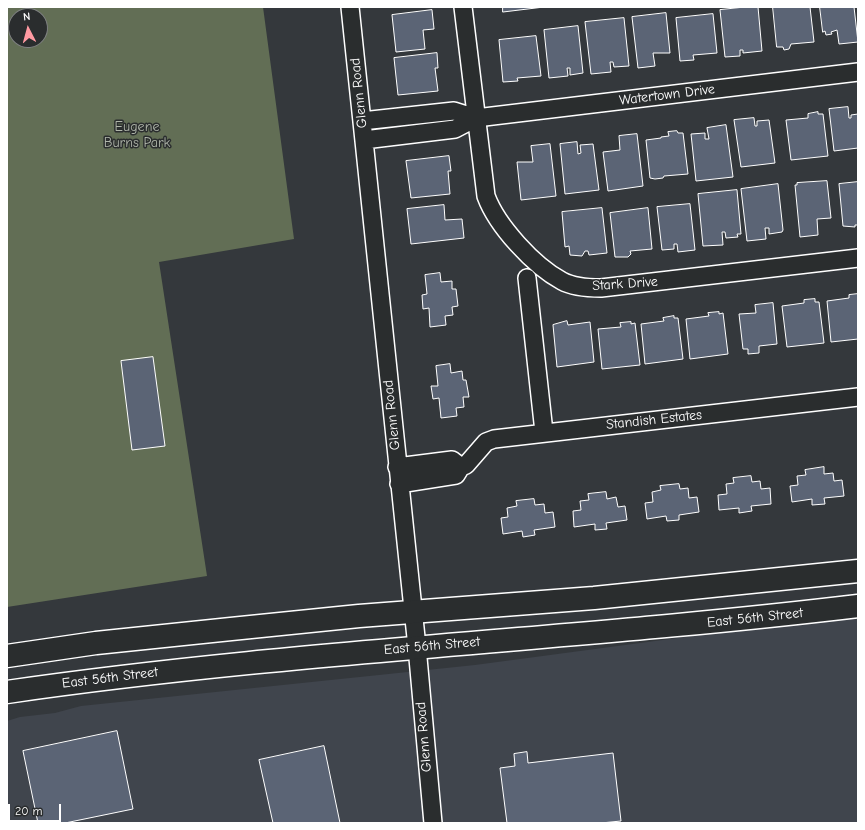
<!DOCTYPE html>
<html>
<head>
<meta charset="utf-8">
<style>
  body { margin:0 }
  #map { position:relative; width:865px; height:830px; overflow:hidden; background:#34383c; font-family:"Comic Neue",sans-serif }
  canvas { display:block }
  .frame { position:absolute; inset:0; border:8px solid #fff; pointer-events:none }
  .north { position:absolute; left:8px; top:8px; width:40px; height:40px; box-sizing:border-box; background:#2a2d2e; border:1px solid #7f8182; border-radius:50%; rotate:354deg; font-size:11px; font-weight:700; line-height:16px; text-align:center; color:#fff }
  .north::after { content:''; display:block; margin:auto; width:14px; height:18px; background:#ff9aa2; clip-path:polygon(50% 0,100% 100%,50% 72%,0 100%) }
  .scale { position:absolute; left:8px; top:804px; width:53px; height:18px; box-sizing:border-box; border:2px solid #fff; border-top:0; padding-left:5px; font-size:12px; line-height:14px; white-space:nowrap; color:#fff; -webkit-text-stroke:3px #2a2d2e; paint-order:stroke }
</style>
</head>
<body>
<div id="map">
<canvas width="865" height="830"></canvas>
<div class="frame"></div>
<div class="north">N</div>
<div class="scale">20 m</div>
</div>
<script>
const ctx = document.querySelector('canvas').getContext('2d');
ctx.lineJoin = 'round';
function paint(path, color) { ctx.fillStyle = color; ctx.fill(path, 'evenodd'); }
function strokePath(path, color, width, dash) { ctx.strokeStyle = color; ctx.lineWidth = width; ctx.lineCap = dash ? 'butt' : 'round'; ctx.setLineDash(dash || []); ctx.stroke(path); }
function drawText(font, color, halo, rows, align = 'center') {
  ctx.font = font + ' "Comic Neue",sans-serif'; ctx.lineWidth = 3; ctx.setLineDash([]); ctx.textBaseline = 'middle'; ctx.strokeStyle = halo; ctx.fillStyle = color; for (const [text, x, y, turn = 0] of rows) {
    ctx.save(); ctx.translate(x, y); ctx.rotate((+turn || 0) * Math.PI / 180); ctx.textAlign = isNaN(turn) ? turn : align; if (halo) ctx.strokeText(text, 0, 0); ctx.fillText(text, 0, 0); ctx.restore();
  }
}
paint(new Path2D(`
  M858,614V823H7V721L20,717L55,713L81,706L475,665Z`), '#40454d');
paint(new Path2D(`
  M7,7H263L294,239L159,262L207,576L7,607ZM16,16H40V40H16Z`), '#626e55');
const building = new Path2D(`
  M503,7H544L503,12Z
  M745,7H758L762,51L743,53V50H740V56L725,57L720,10Z
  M773,7H810L814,42L791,44L789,49L784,50L783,47H777Z
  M820,7H854L858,42L839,44L837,30L831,32L832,34L826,35L825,31L823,32Z
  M432,10L434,29L423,30L425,49L396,52L392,15Z
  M666,13L670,53H653L655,66L638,68L632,17Z
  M713,14L717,53L693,55L694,60L680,61L676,18Z
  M624,18L629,66L614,67L613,62H610L611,72L591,74L585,22Z
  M578,26L583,73L570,75V68H567L568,76L549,78L544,30Z
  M536,36L541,76L517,78L518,81L503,82L499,40Z
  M437,53L438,68H435L438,91L398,95L394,58Z
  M848,107L849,118H851V115L858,114V148L834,151L829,109Z
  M818,112V114H823L828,156L791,160L786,120L808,118V114Z
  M754,118L755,126H757V121L769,120L775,163L741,167L734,120Z
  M726,125L733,177L696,181L691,134L705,133V139H709L707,128Z
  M677,131L678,133H683L688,174L664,176L663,178L655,179L650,178L646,140L661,138V137L669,136L668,132Z
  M637,134L643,186L608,191L603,152L620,150L619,136Z
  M577,142L578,154L581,153L580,145L593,144L599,190L565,194L560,144Z
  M550,144L556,196L521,200L517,162H533L531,146Z
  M449,156L451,171H448L450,194L411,198L406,161Z
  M827,181L831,218L817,219L818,235L800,237L795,185H797V183Z
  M858,182V225H855V227L843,226L839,184Z
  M778,184L783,230L782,232L769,234V228H765L766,239L747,241L741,189Z
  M737,190L741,234H737L738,237L726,238L725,232H722L723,245L703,246L698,194Z
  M690,204L695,250L678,252L677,244H674V249L662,250L657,207Z
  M444,205L445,220L462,219L464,238L411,244L407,209Z
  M602,208L607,253L589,255L588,251H585L582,256L570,255L569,246L565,247L562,212Z
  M648,208L652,249L630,251L631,254L628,257H615L610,213Z
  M440,273L441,282L452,281V289H456L458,306L452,307L453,315L445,316L446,325L430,327L429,308L423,309L422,295L427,294L425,275Z
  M858,294V339L831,342L827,301L849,298V295Z
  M815,299V302H819L824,343L787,347L782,306L804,303V300Z
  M773,303L777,344L759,346V353L748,354V349H743L739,314L756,313L755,305Z
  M719,312V314L723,313L728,354L690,359L686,319L709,316L708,313Z
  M674,316V318H678L683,359L645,364L641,324L664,321L663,318Z
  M567,321L568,325L590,322L594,362L557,367L553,325Z
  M631,322V324L635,323L640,365L602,369L598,329L621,327L620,323Z
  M153,357L165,446L132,450L121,361Z
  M450,364L451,373L462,371L463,380H466L469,397H463L464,407L456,408L457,416L441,418L439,398L433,399L431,386H438L436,366Z
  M824,467V474L833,473L834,481L842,480L844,496L824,498L825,504L812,505V499L792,502L790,486L798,485L797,476L806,475L805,470Z
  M751,476L752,482L760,481L761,489L770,488L771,504L751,506L752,511L739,513V508L719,510L718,495L727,494L726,484L734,483L733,478Z
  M679,484L680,489L688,488L689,498L697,497L699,512L679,515V520L667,521L666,516L647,519L645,503L653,502L652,492L661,490L660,486Z
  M606,492L607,499L616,497L618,507L625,506L627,520L606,523L607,529L595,530V524L574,527L573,511L581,510L580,501L589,500L588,494Z
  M534,499L535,505L544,504L545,513L553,512L555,527L534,530L535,535L523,537L522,531L503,534L501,518L508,517L507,508L517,506L516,501Z
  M117,731L133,809L65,823H38L23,751Z
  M324,746L340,823H273L259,760Z
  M527,752L528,763L613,753L621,821L601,823H507L500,768L515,766L514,754Z`);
paint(building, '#5b6475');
strokePath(building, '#fff', 1);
const minor = new Path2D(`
  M350,7L417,647L433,823
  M463,7L486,196C497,226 534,266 562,281C573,287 588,288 601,288L858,258
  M362,121L454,111L476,118
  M364,140L455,129L476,118L858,72
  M527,278L544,432
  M397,467L452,460L461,467
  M399,484L456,475L461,467L466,465L486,442L494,439L858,397`);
const major = new Path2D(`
  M7,656L96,643L231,629L359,616L594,598L858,571
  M7,692C290,651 574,640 858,606`);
strokePath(minor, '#fff', 20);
strokePath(major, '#fff', 25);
strokePath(minor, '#2a2d2e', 17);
strokePath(major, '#2a2d2e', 22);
drawText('14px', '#fff', '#2a2d2e', [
  ["Glenn Road",359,93,-96],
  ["Watertown Drive",667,95,-7],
  ["Stark Drive",625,284,-4],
  ["Glenn Road",392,415,-96],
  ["Standish Estates",654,420,-6],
  ["East 56th Street",755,618,-6],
  ["East 56th Street",432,646,-5],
  ["East 56th Street",110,678,-7],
  ["Glenn Road",424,737,-95]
]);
drawText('14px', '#b0b6aa', '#2a2d2e', [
  ["Eugene",137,127],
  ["Burns Park",137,143]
]);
</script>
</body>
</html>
